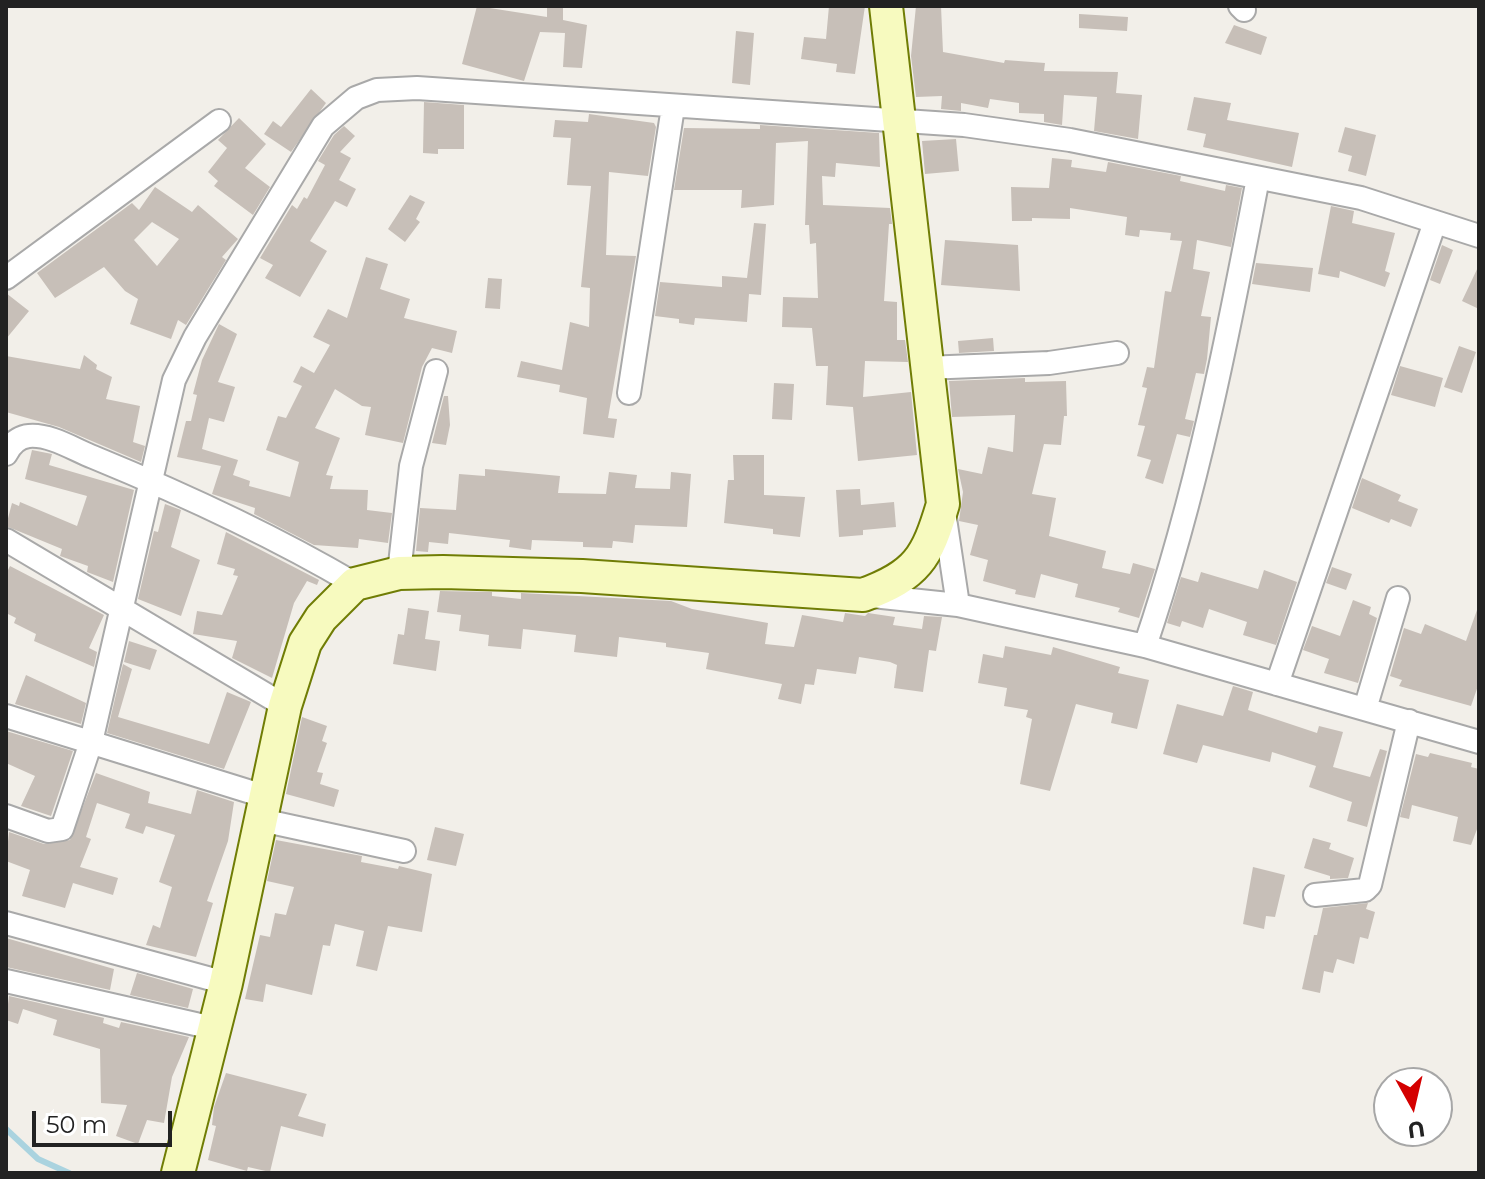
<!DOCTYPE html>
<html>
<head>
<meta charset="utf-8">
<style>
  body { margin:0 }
  #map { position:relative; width:1485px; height:1179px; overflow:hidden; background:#f2efe9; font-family:Montserrat,sans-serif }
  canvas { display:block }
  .frame { position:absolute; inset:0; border:8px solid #222; pointer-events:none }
  .north { position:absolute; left:1373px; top:1067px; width:80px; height:80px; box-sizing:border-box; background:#fff; border:2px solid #a7a7a7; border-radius:50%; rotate:172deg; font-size:22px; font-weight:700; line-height:32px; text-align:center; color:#222 }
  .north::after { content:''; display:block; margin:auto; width:28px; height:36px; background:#d40000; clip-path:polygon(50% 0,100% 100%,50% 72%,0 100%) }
  .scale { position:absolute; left:32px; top:1111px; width:140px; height:36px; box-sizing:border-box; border:4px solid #222; border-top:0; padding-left:10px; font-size:24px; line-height:28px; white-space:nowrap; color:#222; -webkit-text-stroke:6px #fff; paint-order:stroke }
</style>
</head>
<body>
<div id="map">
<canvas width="1485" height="1179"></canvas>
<div class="frame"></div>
<div class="north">U</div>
<div class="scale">50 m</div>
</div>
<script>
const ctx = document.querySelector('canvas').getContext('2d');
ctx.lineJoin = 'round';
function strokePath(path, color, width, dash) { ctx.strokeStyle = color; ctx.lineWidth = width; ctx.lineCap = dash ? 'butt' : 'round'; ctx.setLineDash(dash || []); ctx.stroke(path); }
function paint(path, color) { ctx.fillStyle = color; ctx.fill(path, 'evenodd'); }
strokePath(new Path2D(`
  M6,1129L38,1159L69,1173`), '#aad3df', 6);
paint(new Path2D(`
  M477,6L547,17V6H563V20L587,25L582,68L563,67L565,33L540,32L524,81L462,64Z
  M829,6H865L855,74L836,72L837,64L801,59L804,37L826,39Z
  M916,6H941L943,52L1004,63L1005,60L1045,63L1044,71L1118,72L1116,93L1142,95L1138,139L1094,131L1097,97L1064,95L1062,125L1044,122V114L1019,113V103L990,99L988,108L961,103V111L941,109L942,96L916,97L911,56Z
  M1079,14L1128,17L1127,31L1079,28Z
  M1234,25L1267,37L1261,55L1225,43Z
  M736,31L754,33L750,85L732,83Z
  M311,89L326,103L291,152L264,134L273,121L281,127Z
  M1194,97L1231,103L1227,120L1299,133L1292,167L1203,147L1206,134L1187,130Z
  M424,102L464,105V149H438V154L423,153Z
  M589,114L654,123L656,127L648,176L609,172L606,255L636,256L608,418L617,419L614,438L583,434L587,398L559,392L560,385L517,377L521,361L562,370L570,322L589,327L590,288L581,287L591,186L567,185L571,138L553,137L555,120L588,122Z
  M239,118L266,144L245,168L270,187L253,215L214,186L218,181L208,172L227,148L218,140Z
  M760,125L879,133L880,167L836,163L835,177L822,176L823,205L890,208L892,224H889L884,301L897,302V340H905L908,362L865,361L863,397L911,392L917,455L858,461L853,407L826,405L828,366H816L812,328L782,327L783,297L818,298L816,243L810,244L809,225H805L808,141L776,143L774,205L741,208L742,190H674L684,128L760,129Z
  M344,126L355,136L340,152L351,158L339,180L356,189L347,207L335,201L310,241L327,251L300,297L265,278L273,265L260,258L292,205L297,209L304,197L307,199L325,165L318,161L334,135Z
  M1345,127L1376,135L1366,176L1348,171L1352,156L1338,152Z
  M956,139L959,171L925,174L922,141Z
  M1052,158L1072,160L1071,167L1106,172L1108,162L1181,176L1180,181L1225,191L1226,185L1242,188L1231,247L1197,240L1193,269L1210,272L1201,316L1211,317L1207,359L1204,374L1196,373L1185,419L1194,421L1190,437L1177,434L1163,484L1145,478L1151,460L1137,456L1145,426L1138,425L1147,388L1142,387L1147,367L1154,368L1165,291L1171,292L1182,241L1170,240L1171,233L1140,230L1139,237L1125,235L1127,217L1070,208V219L1032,218V221H1012L1011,187L1049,188Z
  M155,187L192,212L198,205L238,239L222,257L226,260L186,325L178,320L171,339L130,324L138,299L125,291L104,267L55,298L37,273L132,203L139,210ZM152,222L179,239L157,266L134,240Z
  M410,195L425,202L416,219L420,222L405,242L388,229Z
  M1331,206L1354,211L1352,223L1395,233L1385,271L1390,273L1385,287L1340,271L1339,278L1318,274Z
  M754,223L766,224L761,295L749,294L747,322L695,318L694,325L679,323V319L655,316L660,282L722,287V276L747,278Z
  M945,240L1018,245L1020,291L941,285Z
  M1442,245L1453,250L1440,284L1430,280Z
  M366,257L388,264L380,289L410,299L404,318L457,331L452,353L432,348L422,367L403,443L365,435L371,407L362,406L335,389L315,428L340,438L326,475L333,476L330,489L368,490L367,510L392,513L388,543L359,539L358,548L314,545L254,514L255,508L212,494L221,466L177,457L186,421H191L197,395L193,394L202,360L219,324L237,334L218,382L235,387L224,422L209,418L202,449L238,460L233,475L250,481L249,486L290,497L299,462L266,450L278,416L286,418L302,386L293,382L301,366L314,373L330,345L313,337L328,309L347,318Z
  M1256,263L1313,268L1310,292L1252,284Z
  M1479,265V309L1462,301Z
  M488,278L502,279L500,309L485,308Z
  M6,293L29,311L6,339Z
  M993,338L994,351L959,353L958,341Z
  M1459,346L1476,352L1462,393L1444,387Z
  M84,355L97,365L96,369L112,377L106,399L140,406L133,442L145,446L141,462L59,427L6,412V356L80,369Z
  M1400,366L1443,378L1435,407L1391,395Z
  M1025,378V382L1066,381L1067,416H1064L1061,445L1044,444L1032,494L1056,498L1049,536L1106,551L1102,568L1130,574L1133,563L1155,569L1139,618L1118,612L1120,608L1075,597L1078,584L1041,574L1035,598L1015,594L1016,590L983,581L988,560L970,555L978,525L959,521L963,492L958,469L982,474L988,447L1013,452L1015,415L952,417L949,381Z
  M774,383L794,384L792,420L772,419Z
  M444,396H448L450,425L446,445L432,443Z
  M32,450L52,454L49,465L134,490L113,582L87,572L88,566L60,556L62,549L6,526L12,503L19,506L20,502L77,526L87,496L25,479Z
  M733,455H764V495L805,497L800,537L773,534V529L724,523L728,480H734Z
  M485,469L560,476L558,493L606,494L609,472L637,475L635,488L670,489L671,472L691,474L687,527L635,525L633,543L613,541L612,548L583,547V542L532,540L531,550L509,547L510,540L449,533L448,544L429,542L428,552L416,551L420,508L456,510L459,474L485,476Z
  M1362,478L1401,495L1398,501L1418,509L1411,527L1391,519L1389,523L1352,508Z
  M860,489L861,505L894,502L896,527L863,530V535L839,537L836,490Z
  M165,504L181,510L171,547L200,560L181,616L138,599L154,531L158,532Z
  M226,532L319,580L317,585L307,581L294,603L272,678L232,658L237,641L193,634L197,611L222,615L238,576L233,575L235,569L217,564Z
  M10,566L104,615L89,648L97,652L94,667L34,641L36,634L14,623L16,618L6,613V574Z
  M1332,567L1352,574L1346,590L1326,583Z
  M1264,570L1297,582L1276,645L1243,635L1247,622L1209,609L1203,628L1182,621L1180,627L1167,623L1181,577L1198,582L1201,572L1258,589Z
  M440,591L492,592V596L521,599V593L671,601L692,609L768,623L765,644L794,647L802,615L843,622L845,613L865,616L868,613L895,617L893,625L922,629L924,616L942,617L936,651L929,650L923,692L894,688L897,665L890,662L859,657L856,674L817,669L814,685L805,684L801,704L778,699L782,684L706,669L709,653L666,647V643L619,637L617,657L574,652L576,635L523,629L521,649L488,646L489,635L459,631L461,615L437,612Z
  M1353,600L1371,607L1369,614L1377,618L1358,683L1324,673L1329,659L1303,650L1312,626L1340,636Z
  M408,608L429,611L425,639L440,641L436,671L393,664L398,634L404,635Z
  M1477,610L1479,683L1471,706L1399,686L1402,680L1390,676L1404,628L1421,634L1425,624L1466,641Z
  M129,641L157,650L150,670L124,662Z
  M1005,646L1051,655L1053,647L1120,667L1118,673L1149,680L1137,729L1111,723L1113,713L1076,704L1050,791L1020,784L1032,719L1026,717L1028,710L1004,706L1007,688L978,683L983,654L1003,658Z
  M123,664L132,669L118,717L209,744L227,692L251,702L224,769L107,733Z
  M26,675L86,703L81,724L15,704Z
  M1233,686L1253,692L1248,710L1317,733L1319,726L1343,732L1333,767L1370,777L1380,749L1387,751L1367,827L1347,821L1352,802L1309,787L1316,766L1272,752L1270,762L1203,745L1197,763L1163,754L1177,704L1223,716Z
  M302,717L327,726L322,741L327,743L317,772L323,773L320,784L339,790L334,807L286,794Z
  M6,731L73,751L51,816L21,806L35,776L6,763Z
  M1430,753L1472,763L1471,767L1479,769V824L1471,845L1453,841L1458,817L1412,805L1409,819L1400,817L1416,754L1428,757Z
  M96,773L150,792L148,803L191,814L197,790L234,802L228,841L207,901L213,903L196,957L146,945L153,925L160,928L172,887L159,882L175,835L146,826L143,834L125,828L130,814L97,803L86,837L91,839L80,867L118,878L113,895L73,883L65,908L22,896L30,870L6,861L9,832L44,844L70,840Z
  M435,827L464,834L456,866L427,860Z
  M1313,838L1331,843L1329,849L1354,858L1348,878L1330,879V876L1304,868Z
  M276,840L362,856L361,862L398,869L399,866L432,874L422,932L388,926L377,971L356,966L364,931L335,924L330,946L323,945L312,995L266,984L263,1002L245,999L260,935L270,937L275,913L286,915L294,887L267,881Z
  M1253,867L1285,875L1275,917L1266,916L1264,929L1243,924Z
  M1368,903L1366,909L1375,912L1368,939L1360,937L1354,964L1337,959L1333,973L1324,971L1320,993L1302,989L1314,935H1317L1323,908Z
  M6,938L114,969L110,990L6,967Z
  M137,973L193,989L188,1008L130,995Z
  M9,996L104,1018L103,1023L119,1028L121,1022L189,1037L172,1077L164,1123L147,1120L138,1144L116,1136L127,1105L101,1103L100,1049L53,1035L57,1020L23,1009L18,1024L6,1020Z
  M226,1073L307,1094L298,1116L326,1124L323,1137L281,1126L270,1172L248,1167L247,1171L208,1160L216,1126L212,1125L214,1107Z`), '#c7bfb8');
const street = new Path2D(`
  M1240,6L1244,10
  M6,278L219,121
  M925,368L1049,363L1117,353
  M629,393L673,107
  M6,454C11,444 18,437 29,436C50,434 75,450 93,457C183,494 272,535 355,584
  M944,512L958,605
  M6,540L285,706
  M399,573L411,466L436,371
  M863,595L958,605L1145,646L1479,742
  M1145,646C1197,493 1228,336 1258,178
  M1277,684L1435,222
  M1365,709L1398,598
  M6,716L267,797
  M6,816L48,831L62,829L91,742L174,380L195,337L323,126L356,98L377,90L417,88L964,125L1070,140L1361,198L1479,236
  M261,820L404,851
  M1315,895L1365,890L1370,885L1409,721
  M6,923L226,983
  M6,981L213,1028`);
const secondary = new Path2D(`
  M178,1173L226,983L285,706L305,643L321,618L355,584L399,573L443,572L582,576L863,595C917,575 927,558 943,504L886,6`);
strokePath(street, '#a9a9a9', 26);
strokePath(secondary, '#707d05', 36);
strokePath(street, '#fff', 22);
strokePath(secondary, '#f7fabf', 32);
</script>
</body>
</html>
